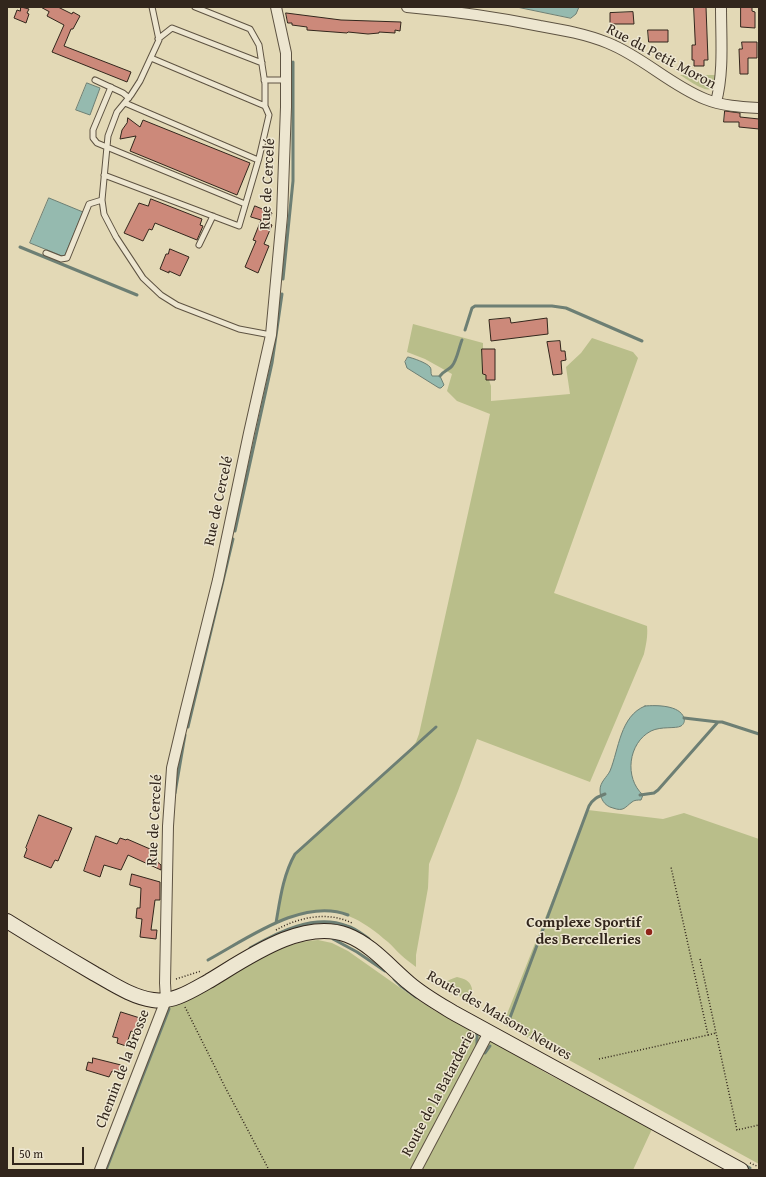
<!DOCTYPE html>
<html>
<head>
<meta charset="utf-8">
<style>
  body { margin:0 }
  #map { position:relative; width:766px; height:1177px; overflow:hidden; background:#e3d9b6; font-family:"Gentium Book Plus",serif }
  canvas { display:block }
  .frame { position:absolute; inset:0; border:8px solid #32261c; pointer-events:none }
  .scale { position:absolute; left:12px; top:1147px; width:72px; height:18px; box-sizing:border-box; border:2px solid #32261c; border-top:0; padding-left:5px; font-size:12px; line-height:14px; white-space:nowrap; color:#32261c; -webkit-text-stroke:3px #ede6d0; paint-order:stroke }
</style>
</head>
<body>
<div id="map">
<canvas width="766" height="1177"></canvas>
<div class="frame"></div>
<div class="scale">50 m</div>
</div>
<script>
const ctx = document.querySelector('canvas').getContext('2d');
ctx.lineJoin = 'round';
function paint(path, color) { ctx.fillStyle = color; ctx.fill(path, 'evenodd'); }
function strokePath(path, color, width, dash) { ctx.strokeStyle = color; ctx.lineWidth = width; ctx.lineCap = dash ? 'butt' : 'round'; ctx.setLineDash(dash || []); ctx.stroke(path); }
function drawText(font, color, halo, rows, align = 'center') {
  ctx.font = font + ' "Gentium Book Plus",serif'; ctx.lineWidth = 3; ctx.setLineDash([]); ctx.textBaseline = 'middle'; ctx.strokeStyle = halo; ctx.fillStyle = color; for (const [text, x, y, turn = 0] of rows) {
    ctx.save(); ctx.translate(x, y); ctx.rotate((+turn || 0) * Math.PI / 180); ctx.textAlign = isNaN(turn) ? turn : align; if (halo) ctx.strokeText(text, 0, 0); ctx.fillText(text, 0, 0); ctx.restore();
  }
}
paint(new Path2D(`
  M680,75H715C715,79 715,85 712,88C706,94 687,79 680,75Z
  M413,324L483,343V374L486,375V380H489L491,386V401L570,394L566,367L581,353L592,338L633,352L638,358L554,593L647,626C648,636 646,645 644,654L590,782L477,739L458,791L429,864L428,888L416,955V967C411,963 405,959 401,955C396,951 393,946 388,942C350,909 323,901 276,923C280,900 283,875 295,854L409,751L416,742L419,734L490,414L457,401L447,391L452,374L425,359L407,352Z
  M588,810L663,819L684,813L759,839V1164L503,1024Z
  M318,940L332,943L348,951L409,994L435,1011L471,1029L548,1074L652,1129L633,1170H100L163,1008C195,991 226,972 260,958C280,949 296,941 318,940Z
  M457,977C473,980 474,989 471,1003L443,986C447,980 451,979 457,977Z`), '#b9be8a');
const water = new Path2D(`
  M517,7H579L576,14L571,18Z
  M87,83L100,88L90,115L76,110Z
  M49,198L83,212L65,255L62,256L30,243Z
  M408,357C413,358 427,363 430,367C432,369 430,373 432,376H440L444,385L441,388H439L407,368L405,362Z
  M645,706C656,705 680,705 684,718C685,721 684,724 681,726C676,729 661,726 651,731C628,743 624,778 643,795L641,800C638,800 634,800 632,802C625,807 624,812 613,808C604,806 600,798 600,790C600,782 607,777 610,771C619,749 620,716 645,706Z`);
paint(water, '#95baaf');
strokePath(water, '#6d7f74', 1);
strokePath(new Path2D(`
  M20,247L137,295
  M283,279L293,181V62
  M465,330L472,308L475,306H552L566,308L642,341
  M440,376C443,371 449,370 452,366C457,360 459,347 462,340
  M235,531L272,363L282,294
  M684,718L718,722
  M188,727L233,539
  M175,793L185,735
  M640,795L654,793L658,790L718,722H722L759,734
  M276,923C280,900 283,875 295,854L436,727
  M333,939L357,952L385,971
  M250,948C278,932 315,913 347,926C355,928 362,934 369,939
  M208,960C247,939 303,897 348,915
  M394,979L401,986L416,997
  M508,1023L589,806C593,799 597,797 605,794
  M475,1031L477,1034V1046
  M485,1053L490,1046
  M744,1165L750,1168
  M106,1170L169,1009`), '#6d7f74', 3);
const building = new Path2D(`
  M21,7L29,9L27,13L29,14L26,23L14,18L17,10L20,11Z
  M41,7H58L72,14L73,12L80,16L73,29H71L64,46L131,72L127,82L52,52L64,25L47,16L49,12Z
  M694,7H706L708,60H704V66H694V60H692V45H695Z
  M741,7H752V11L755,12V28L741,27Z
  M633,12L634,24H610V13Z
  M286,13L341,20L401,22L400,31L395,30V33L379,32V33L368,34L348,32L347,33L307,30V27L292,25V23H288Z
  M648,30H668V42H649Z
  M742,42H757V58H748V74H740L739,49H742Z
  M725,111L740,113V117L759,119V129L739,127V122H724Z
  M128,118L140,127L143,120L250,163L237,195L130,151L136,136L120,139L122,130L127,123Z
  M151,199L202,219L200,225L203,226L197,240L155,223L152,230L149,229L143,241L124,233L139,203L148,206Z
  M255,206L272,213L268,223L272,225L264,244L269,246L258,273L245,267L256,241L253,240L261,220L251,217Z
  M170,249L189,257L180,276L169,271V273L160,269L166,254H168Z
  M510,318L511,323L547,318L548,334L491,341L489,320Z
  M560,341L561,351H565L566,360L561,361L562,374L553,375L547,342Z
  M482,349H495V380H486V375L483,374Z
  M39,815L72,828L58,861L55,860L51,868L24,857L27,849L26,848Z
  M96,836L117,844L120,838L126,840L127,839L157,852L154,859L161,865V870L128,855L121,870L104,865L100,877L84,871Z
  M132,874L160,882V900H155L151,930H157L156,939L140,937L142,919L136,918L137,908H140L141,888L130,885Z
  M121,1012L143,1019L137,1033L131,1031L126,1046L117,1043L118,1038L113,1037Z
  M93,1058L121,1065L118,1073L112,1071L109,1077L86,1070L88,1062L92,1063Z`);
paint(building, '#cc897a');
strokePath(building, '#32261c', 1);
const lane = new Path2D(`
  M152,7L159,40L140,81L131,95L117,112L108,136L102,200L104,214L116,237L143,278L161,295L177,305L239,329L271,335
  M158,39L172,28L262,63
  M151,58L265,106
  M95,80L123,93L129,98
  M264,80H287
  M111,87L93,130V138L97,143L245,204
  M125,103L258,160
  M104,175L239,226L259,158L269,115L265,106V84L259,45L250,29L195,7
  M199,245L213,216
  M46,253L61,259L67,258L89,204L102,200`);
const street = new Path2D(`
  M407,7C452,11 496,17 540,26C563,30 586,34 608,43C643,57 670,85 705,99C722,106 741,107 759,108
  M716,102C724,72 721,39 721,7
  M100,1170L166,1000L165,983L168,826L172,768L185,713L218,580L249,433L271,335L282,216L286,107V53L276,7
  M416,1170L489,1032`);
const secondary = new Path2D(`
  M7,921C36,939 66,957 95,974C113,984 132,997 153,1000C173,1003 191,991 209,981C246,959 302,918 347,935C371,944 390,967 409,983C423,995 439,1004 454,1013L741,1170`);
strokePath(lane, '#5e5342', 7);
strokePath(street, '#5e5342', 12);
strokePath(secondary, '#32261c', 16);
strokePath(new Path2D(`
  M276,930C299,917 328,911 352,923
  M700,959L737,1130L759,1125
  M176,979L201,971
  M185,1007L225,1087L269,1170
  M708,1035L716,1033
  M599,1059L708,1035L671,867
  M750,1163L759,1167`), '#32261c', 1.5, [1, 2]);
strokePath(lane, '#ede6d0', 5);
strokePath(street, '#ede6d0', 10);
strokePath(secondary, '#ede6d0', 14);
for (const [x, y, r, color] of [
  [649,932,4,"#8f2418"]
]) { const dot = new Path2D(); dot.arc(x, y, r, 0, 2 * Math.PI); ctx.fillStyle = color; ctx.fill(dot); strokePath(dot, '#ede6d0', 1.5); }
drawText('15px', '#32261c', '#ede6d0', [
  ["Rue du Petit Moron",661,57,28],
  ["Rue de Cercelé",268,184,-87],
  ["Rue de Cercelé",219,501,-78],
  ["Rue de Cercelé",155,820,-87],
  ["Route des Maisons Neuves",499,1016,30],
  ["Chemin de la Brosse",123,1069,-69],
  ["Route de la Batarderie",439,1094,-62]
]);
drawText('bold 15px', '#32261c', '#ede6d0', [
  ["Complexe Sportif",641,923],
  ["des Bercelleries",641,940]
], 'right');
</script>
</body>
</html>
